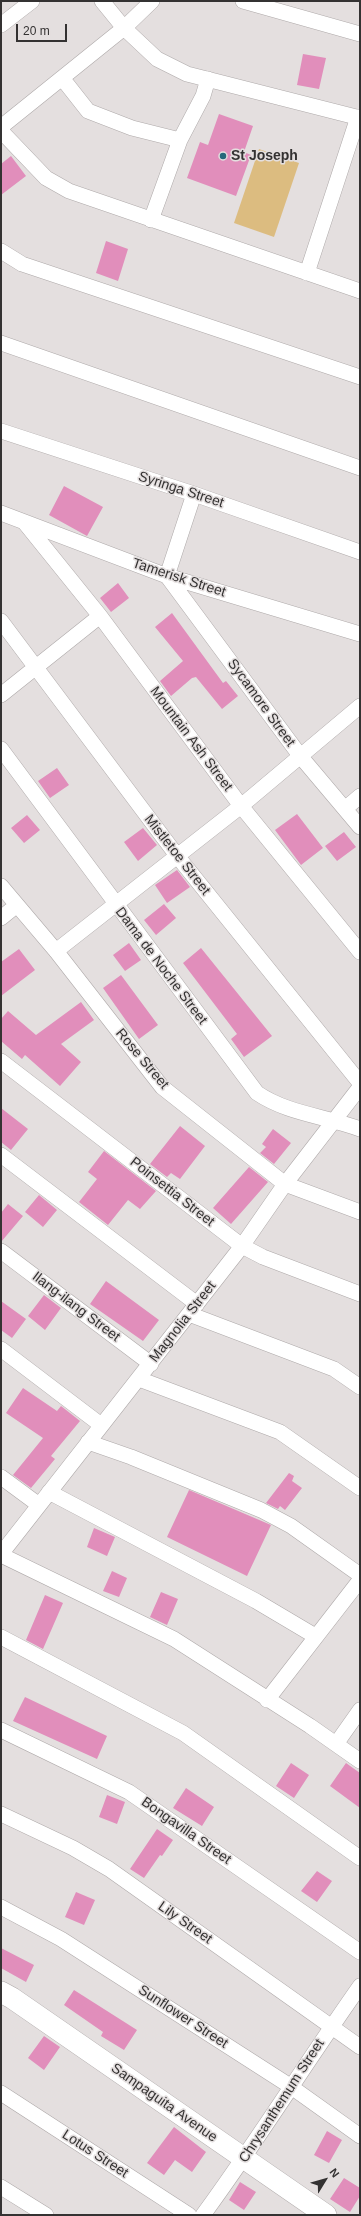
<!DOCTYPE html>
<html>
<head>
<meta charset="utf-8">
<style>
  body { margin:0 }
  #map { position:relative; width:361px; height:2216px; overflow:hidden; background:#e4dfdf; font-family:Arial,sans-serif }
  canvas { display:block }
  .frame { position:absolute; inset:0; border:2px solid #343232; pointer-events:none }
  .north { position:absolute; left:305px; top:2160px; width:40px; height:40px; -webkit-text-stroke:3px #e4dfdf; paint-order:stroke; rotate:53deg; font-size:11px; font-weight:700; line-height:16px; text-align:center; color:#343232 }
  .north::after { content:''; display:block; margin:auto; width:14px; height:18px; background:#343232; clip-path:polygon(50% 0,100% 100%,50% 72%,0 100%) }
  .scale { position:absolute; left:16px; top:24px; width:51px; height:18px; box-sizing:border-box; border:2px solid #343232; border-top:0; padding-left:5px; font-size:12px; line-height:14px; white-space:nowrap; color:#343232; -webkit-text-stroke:3px #e4dfdf; paint-order:stroke }
</style>
</head>
<body>
<div id="map">
<canvas width="361" height="2216"></canvas>
<div class="frame"></div>
<div class="north">N</div>
<div class="scale">20 m</div>
</div>
<script>
const ctx = document.querySelector('canvas').getContext('2d');
ctx.lineJoin = 'round';
function paint(path, color) { ctx.fillStyle = color; ctx.fill(path, 'evenodd'); }
function strokePath(path, color, width, dash) { ctx.strokeStyle = color; ctx.lineWidth = width; ctx.lineCap = dash ? 'butt' : 'round'; ctx.setLineDash(dash || []); ctx.stroke(path); }
function drawText(font, color, halo, rows, align = 'center') {
  ctx.font = font + ' Arial,sans-serif'; ctx.lineWidth = 3; ctx.setLineDash([]); ctx.textBaseline = 'middle'; ctx.strokeStyle = halo; ctx.fillStyle = color; for (const [text, x, y, turn = 0] of rows) {
    ctx.save(); ctx.translate(x, y); ctx.rotate((+turn || 0) * Math.PI / 180); ctx.textAlign = isNaN(turn) ? turn : align; if (halo) ctx.strokeText(text, 0, 0); ctx.fillText(text, 0, 0); ctx.restore();
  }
}
paint(new Path2D(`
  M259,149L299,163L274,237L234,223Z`), '#dcbc80');
paint(new Path2D(`
  M303,54L326,58L319,89L297,85Z
  M219,114L253,126L244,152L251,155L236,196L187,178L200,142L208,145Z
  M11,156L26,176L1,195V164Z
  M106,241L128,249L118,281L96,273Z
  M64,486L103,507L87,536L49,515Z
  M118,583L129,598L111,612L100,598Z
  M172,613L223,683L226,681L238,696L222,709L196,677L192,678L171,696L160,681L183,661L155,627Z
  M57,768L69,785L50,798L38,781Z
  M297,814L323,848L301,865L275,830Z
  M27,815L40,830L24,843L11,828Z
  M143,828L157,845L138,861L124,842Z
  M344,832L356,847L337,861L325,846Z
  M177,870L190,887L167,903L155,885Z
  M164,904L176,918L156,935L144,920Z
  M129,943L141,960L125,971L113,955Z
  M201,948L272,1036L244,1057L231,1039L237,1034L183,963Z
  M19,949L35,970L1,996V962Z
  M121,975L158,1025L139,1039L103,988Z
  M81,1002L94,1020L61,1044L81,1062L60,1086L25,1055L22,1059L1,1041V1019L8,1011L36,1035Z
  M1,1108L28,1129L11,1150L1,1142Z
  M180,1126L205,1146L180,1179L171,1173L167,1177L150,1164Z
  M273,1129L291,1143L274,1164L260,1153L266,1147L262,1144Z
  M104,1151L156,1191L140,1209L128,1200L108,1225L79,1202L97,1179L88,1172Z
  M249,1167L268,1182L231,1224L213,1208Z
  M39,1195L57,1210L43,1227L25,1212Z
  M8,1204L23,1216L1,1242V1213Z
  M106,1281L159,1320L143,1341L90,1304Z
  M44,1295L61,1308L45,1330L28,1316Z
  M1,1301L26,1319L12,1338L1,1330Z
  M23,1388L57,1411L61,1406L80,1421L51,1456L55,1459L31,1488L13,1475L43,1438L6,1413Z
  M289,1473L294,1476L292,1481L302,1488L285,1510L280,1506L278,1509L266,1503Z
  M189,1490L271,1525L247,1576L167,1537Z
  M94,1528L115,1537L107,1556L87,1547Z
  M112,1571L127,1578L119,1597L103,1591Z
  M161,1592L178,1599L167,1625L150,1617Z
  M45,1595L63,1603L43,1649L26,1640Z
  M25,1697L107,1736L97,1759L13,1721Z
  M291,1763L309,1775L294,1798L276,1786Z
  M346,1763L360,1773V1808L330,1786Z
  M186,1788L214,1807L202,1826L173,1808Z
  M107,1795L125,1802L117,1824L99,1817Z
  M157,1829L173,1840L162,1856L160,1855L144,1878L130,1869Z
  M317,1871L332,1881L317,1902L301,1891Z
  M76,1892L95,1900L84,1925L65,1917Z
  M1,1948L34,1965L26,1982L1,1968Z
  M74,1990L137,2030L124,2050L101,2036L103,2032L64,2005Z
  M44,2036L60,2047L44,2070L28,2058Z
  M174,2127L206,2152L192,2172L175,2160L164,2175L147,2163Z
  M327,2131L342,2140L329,2163L314,2155Z
  M344,2178L360,2188V2196L350,2212L330,2199Z
  M240,2182L256,2192L244,2210L229,2200Z`), '#e18ebb');
const minor = new Path2D(`
  M102,1L124,28L157,59L187,74L360,118
  M243,1L360,34
  M1,25L32,1
  M62,78L88,111L132,128L180,140
  M1,127L124,28L152,1
  M1,131L46,178L69,191L360,291
  M151,220L180,140L203,96L208,79
  M1,251L22,264L360,377
  M307,273L358,117
  M1,343L360,468
  M1,431L194,494L360,552
  M194,494L167,576L301,757L360,827
  M1,513L167,576L360,634
  M25,523L100,616L241,806L360,952
  M1,621L178,857L360,1083
  M1,695L100,616
  M1,749L257,1093C288,1114 326,1116 360,1129
  M346,808L360,796
  M1,886L56,951L162,1087L285,1184L360,1212
  M1,918L17,905
  M56,951L241,806L360,706
  M1,1061L242,1246L263,1257L360,1294
  M1,1155L197,1304
  M1,1251L151,1364
  M189,1314L334,1369L360,1387
  M1,1349L101,1425
  M139,1379L280,1432L360,1488
  M88,1442L131,1457L261,1510L291,1526L360,1575
  M1,1477L39,1505
  M49,1492L256,1601L315,1636
  M1,1554L242,1246L285,1184L360,1087
  M1,1555L174,1639L310,1726L360,1761
  M1,1637L183,1733L360,1858
  M267,1700L360,1580
  M1,1730L129,1792L360,1952
  M336,1744L360,1710
  M1,1814L73,1848L109,1869L360,2047
  M1,1907L61,1939L290,2086L360,2136
  M1,2093L189,2215
  M1,2187L46,2215
  M203,2215C258,2140 307,2061 360,1986`);
const secondary = new Path2D(`
  M1,1992L12,1998L326,2215`);
strokePath(minor, '#aea9a9', 16);
strokePath(secondary, '#aea9a9', 22);
strokePath(minor, '#fff', 15);
strokePath(secondary, '#fff', 21);
for (const [x, y, r, color] of [
  [223,156,4,"#26687b"]
]) { const dot = new Path2D(); dot.arc(x, y, r, 0, 2 * Math.PI); ctx.fillStyle = color; ctx.fill(dot); strokePath(dot, '#e4dfdf', 1.5); }
drawText('bold 14px', '#343232', '#e4dfdf', [
  ["St Joseph",231,156]
], 'left');
drawText('14px', '#343232', '#e4dfdf', [
  ["Syringa Street",181,490,18],
  ["Tamerisk Street",179,578,18],
  ["Sycamore Street",261,703,54],
  ["Mountain Ash Street",191,739,53],
  ["Mistletoe Street",177,855,52],
  ["Dama de Noche Street",161,966,53],
  ["Rose Street",142,1059,50],
  ["Poinsettia Street",172,1192,38],
  ["Ilang-ilang Street",76,1307,37],
  ["Magnolia Street",183,1322,-52],
  ["Bongavilla Street",186,1831,35],
  ["Lily Street",185,1923,35],
  ["Sunflower Street",183,2017,33],
  ["Chrysanthemum Street",282,2101,-57],
  ["Sampaguita Avenue",164,2103,35],
  ["Lotus Street",95,2154,33]
]);
</script>
</body>
</html>
